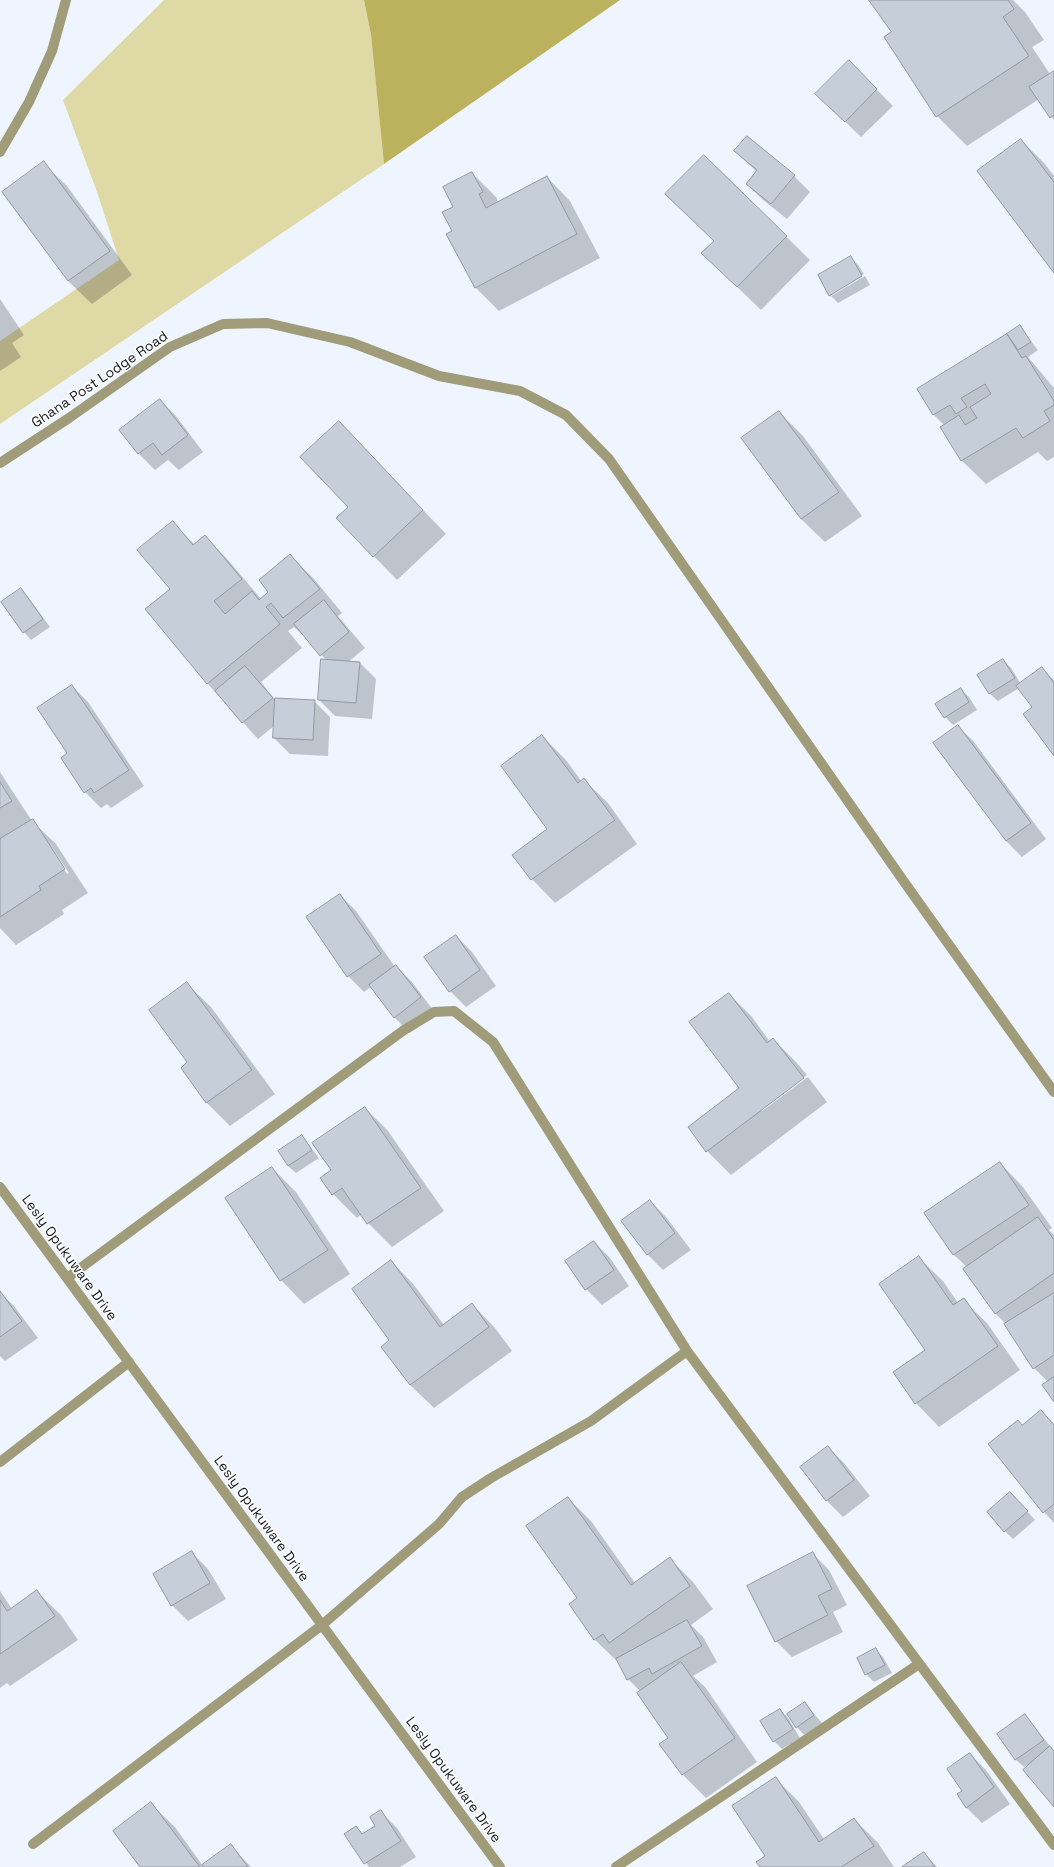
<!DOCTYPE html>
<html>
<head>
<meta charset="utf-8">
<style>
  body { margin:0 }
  canvas { display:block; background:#eef5fe }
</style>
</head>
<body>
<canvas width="1054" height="1867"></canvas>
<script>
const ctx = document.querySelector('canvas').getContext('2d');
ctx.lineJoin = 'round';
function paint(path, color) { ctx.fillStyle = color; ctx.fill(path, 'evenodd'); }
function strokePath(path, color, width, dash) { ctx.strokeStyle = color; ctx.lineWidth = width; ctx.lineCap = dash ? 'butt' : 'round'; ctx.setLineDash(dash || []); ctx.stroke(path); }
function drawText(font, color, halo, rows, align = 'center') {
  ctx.font = font + ' "Space Grotesk",sans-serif'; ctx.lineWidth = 3; ctx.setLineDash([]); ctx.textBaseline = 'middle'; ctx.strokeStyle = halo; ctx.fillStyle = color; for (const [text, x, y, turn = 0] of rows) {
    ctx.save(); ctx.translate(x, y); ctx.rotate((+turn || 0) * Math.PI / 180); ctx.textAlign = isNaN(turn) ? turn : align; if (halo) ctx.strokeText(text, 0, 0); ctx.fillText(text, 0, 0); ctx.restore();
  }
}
paint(new Path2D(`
  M164,0H364L371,35L384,164L0,424V341L119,260L97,192L63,100Z`), '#dfd9a5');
paint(new Path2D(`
  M364,0H620L384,164L371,35Z`), '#bcb25e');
paint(new Path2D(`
  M871,0H1013L1025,12L1044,40L1032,47L1050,74L1054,72V120L1039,99L967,146L937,116L892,33Z
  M849,62L893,106L861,137L833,110Z
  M1021,140L1045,164L1054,176V271Z
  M735,151L794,176L810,192L787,219L763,200L747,184L757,172Z
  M704,156L810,260L761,310L726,276L715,241Z
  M43,163L67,186L132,275L92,304L68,281Z
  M472,173L496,197L499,203L547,177L570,201L600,258L499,311L475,287L454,207Z
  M850,257L858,265L864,274L831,293V296L865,276L870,285L838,303L830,295Z
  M0,299L24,335L12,343L21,357L0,371Z
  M1019,326L1038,350L1028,357L1054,388V457L1047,461L1038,452L986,484L962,461L941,427L944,425L934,415L918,390L1007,336L1012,341Z
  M160,400L176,416L203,452L179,470L168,460L155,470L139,454L121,430Z
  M779,412L803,436L862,516L825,542L801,519Z
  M362,446L446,534L397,580L337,518L349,507Z
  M172,522L195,545L205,536L228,560L261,599L270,592L290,555L314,579L342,613L338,616L365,648L348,662L360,663L376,679L372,719L335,716L319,700L326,660L308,640L294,627L288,631L302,648L261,682L276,701H314L330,717L328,756L290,754L274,738L275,725L258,739L207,683L171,589Z
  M21,589L28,597L50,627L31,640L24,632Z
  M1003,660L1011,668L1021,684L1042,668L1054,680V754L1034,707L1019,688L998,701L990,694L978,676Z
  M72,686L88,702L144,786L111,808L107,804L101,808L85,792L68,753Z
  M961,690L969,697L977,710L953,725L945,717Z
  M958,726L974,742L1046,839L1022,857L1006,841Z
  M542,736L566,760L582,782L584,780L608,803L637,844L555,903L532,879L548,829Z
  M0,772L32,821L56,844L88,893L62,910L64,914L16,945L0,928ZM49,846H51L69,873L67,874Z
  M340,895L356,911L395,967L396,966L412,982L436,1014L410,1033L394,1017L371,987L364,992L348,976L307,918Z
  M456,936L472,952L496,986L466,1007L450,991Z
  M187,984L211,1007L275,1094L230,1126L207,1103L182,1068L189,1062Z
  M729,994L752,1017L770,1042L773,1039L797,1063L807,1075L760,1110L762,1111L808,1077L827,1102L731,1175L707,1151L741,1088Z
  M365,1108L388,1131L444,1211L392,1247L368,1223L362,1214L357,1218L333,1194L321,1178L332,1171Z
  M302,1136L319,1158L296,1173L288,1166Z
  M1000,1163L1023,1187L1052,1228L1049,1230L1054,1235V1400L1048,1382L1034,1368L1006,1324L996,1314L964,1269L967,1267L954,1255L926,1213Z
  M272,1168L296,1192L350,1274L304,1304L281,1280Z
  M650,1201L666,1217L691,1250L663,1270L647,1254Z
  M594,1242L610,1258L629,1286L602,1305L586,1289Z
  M919,1258L943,1281L958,1303L963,1300L987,1323L1020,1370L939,1427L916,1403L927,1350Z
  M391,1261L414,1285L444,1325L472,1304L495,1328L512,1351L434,1408L410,1385Z
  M0,1292L14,1306L38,1338L5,1361L0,1356Z
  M1041,1411L1054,1424V1523L1044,1512L1022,1426Z
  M828,1447L844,1463L870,1496L843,1517L827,1501L801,1467Z
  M568,1498L591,1521L635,1583L670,1559L693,1582L713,1609L691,1625L703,1637L717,1662L693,1676L705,1687L757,1762L706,1798L683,1775L669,1738L641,1692L628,1679L619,1663L595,1640L570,1604L579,1598Z
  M1018,1501L1035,1520L1013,1539L1005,1531Z
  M192,1553L208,1569L226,1599L188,1621L172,1605Z
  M813,1554L829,1570L847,1605L833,1612L843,1632L792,1657L776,1641Z
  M0,1591L12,1609L37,1592L61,1615L78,1640L10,1686L7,1683L0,1688Z
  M875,1649L883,1657L892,1673L874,1682L866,1674Z
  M805,1703L822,1723L804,1735L797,1727Z
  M780,1710L788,1718L800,1738L782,1749L774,1741Z
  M1025,1715L1054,1751V1805L1029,1764L1024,1767L1016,1760L999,1734Z
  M970,1754L986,1770L1010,1804L982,1823L966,1807L963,1791Z
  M775,1778L799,1802L824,1839L854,1819L878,1843L894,1867H761L767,1856Z
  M151,1804L175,1827L203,1866L230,1845L251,1867H141Z
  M381,1812L397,1828L416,1857L400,1867H369L345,1834L356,1827L363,1834L376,1826Z
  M924,1853L937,1867H904Z`), '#0003');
const building = new Path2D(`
  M869,0H1008L1014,9L1003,17L1029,56L936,117L884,37L891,32Z
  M849,60L877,89L845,122L815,94Z
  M1054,71V115L1050,118L1029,87Z
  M747,136L795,175L771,204L746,184L757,170L734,151Z
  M1021,139L1054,182V273L977,171Z
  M704,155L787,236L737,287L701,253L714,241L665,194Z
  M44,161L110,251L68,281L2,192Z
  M472,172L483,192L479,194L486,208L547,176L577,234L475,288L446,234L452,231L442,212L453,207L443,187Z
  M851,256L862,276L829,296L818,275Z
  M1020,325L1031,342L1018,350L1007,334Z
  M1007,334L1022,358L1026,356L1054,401V405L1044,411L1050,421L1023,438L1016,428L961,461L940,427L959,415L965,425L977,418L970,407L991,394L985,384L961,398L967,407L956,414L950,405L933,415L917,389Z
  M160,399L188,435L162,455L153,443L138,454L119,430Z
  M779,411L839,492L801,519L741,438Z
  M339,421L423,510L373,557L336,518L348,507L300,457Z
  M173,521L193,545L205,535L242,579L214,601L225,614L252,591L259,600L268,592L259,580L290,554L320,589L283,618L271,603L266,607L280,624L207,684L145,609L170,589L137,550Z
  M21,588L43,619L23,633L1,602Z
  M324,600L349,632L320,656L294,624Z
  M321,659L360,662L356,703L318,700Z
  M1003,659L1015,678L989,694L977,675Z
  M245,666L273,698L242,723L215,691Z
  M1042,667L1054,683V756L1023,714L1032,707L1016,686Z
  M72,685L129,770L94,793L91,788L84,793L61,758L67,753L37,708Z
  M961,688L969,702L944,718L935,704Z
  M275,698L315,700L313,740L273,738Z
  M958,725L1031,823L1006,841L933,743Z
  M542,735L578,783L584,778L615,820L531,880L512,855L547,829L501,766Z
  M0,782L12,801L0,808Z
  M33,819L65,869L39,886L41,890L0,917V839Z
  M340,894L381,954L347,977L306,917Z
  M456,935L480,970L449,992L424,957Z
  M396,965L421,997L394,1018L369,985Z
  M187,982L252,1070L206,1103L181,1068L187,1062L149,1010Z
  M729,993L767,1043L773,1038L804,1078L706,1152L688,1127L739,1088L689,1022Z
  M365,1107L421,1188L367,1224L342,1188L332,1195L320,1178L331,1170L312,1143Z
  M302,1135L312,1150L288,1166L278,1151Z
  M1000,1162L1029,1205L953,1255L924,1213Z
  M272,1167L328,1250L280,1281L225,1198Z
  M650,1200L675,1233L647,1255L621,1221Z
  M1038,1217L1054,1240V1273L995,1314L963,1269Z
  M594,1241L614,1270L585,1290L565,1261Z
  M919,1256L953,1305L964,1298L998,1346L915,1404L893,1372L925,1350L879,1284Z
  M391,1260L440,1327L472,1303L489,1327L410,1385L381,1347L389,1340L352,1289Z
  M0,1291L22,1321L0,1337Z
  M1054,1293V1355L1033,1369L1004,1324Z
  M1054,1377V1402L1042,1385Z
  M1041,1410L1054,1425V1504L1043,1513L988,1444L1018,1420L1022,1425Z
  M828,1446L854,1480L826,1501L800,1467Z
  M1010,1492L1028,1511L1004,1532L987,1512Z
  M568,1497L631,1585L670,1557L690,1586L609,1643L603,1634L594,1640L569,1604L577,1598L526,1526Z
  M192,1551L210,1583L171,1606L153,1574Z
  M813,1552L832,1589L818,1596L828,1615L775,1642L747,1586Z
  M37,1590L55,1616L0,1654V1600L7,1611Z
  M687,1620L702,1646L652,1674L649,1668L627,1680L616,1659Z
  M876,1648L885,1665L865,1675L857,1658Z
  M681,1662L735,1738L682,1775L659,1744L668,1738L637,1693Z
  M805,1702L814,1715L796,1728L787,1714Z
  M780,1709L793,1729L773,1742L760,1721Z
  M1025,1714L1044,1740L1015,1760L997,1734Z
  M1050,1746L1054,1751V1807L1023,1770Z
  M970,1753L994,1787L966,1808L957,1794L962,1791L947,1769Z
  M776,1777L819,1842L854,1818L874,1846L841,1867H760L756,1862L765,1856L732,1806Z
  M151,1802L200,1867H140L113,1831Z
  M381,1810L401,1841L364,1864L344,1834L356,1826L362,1834L375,1826L370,1817Z
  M231,1844L248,1867H204L202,1865Z
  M924,1852L935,1867H902Z`);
paint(building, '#c5ced9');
strokePath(building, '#9199a4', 1);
strokePath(new Path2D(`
  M0,1462L129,1362
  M33,1844L322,1625`), '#a09c7a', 10);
strokePath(new Path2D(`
  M0,152L29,102L52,51L66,0
  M0,463L69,418L170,347L223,324L267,323L350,342L439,376L520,391L566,415L609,459L907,886L1054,1092
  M0,1187L500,1867
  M67,1278L404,1030L434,1012L454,1011L493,1042L687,1351L1054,1845
  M322,1625L439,1524L462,1497L491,1478L591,1421L687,1351
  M616,1867L919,1664`), '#a09c7a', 10);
drawText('14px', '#15181c', '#fff', [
  ["Ghana Post Lodge Road",100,380,-34],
  ["Lesly Opukuware Drive",69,1258,54],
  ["Lesly Opukuware Drive",261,1519,54],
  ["Lesly Opukuware Drive",453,1780,54]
]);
</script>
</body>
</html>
